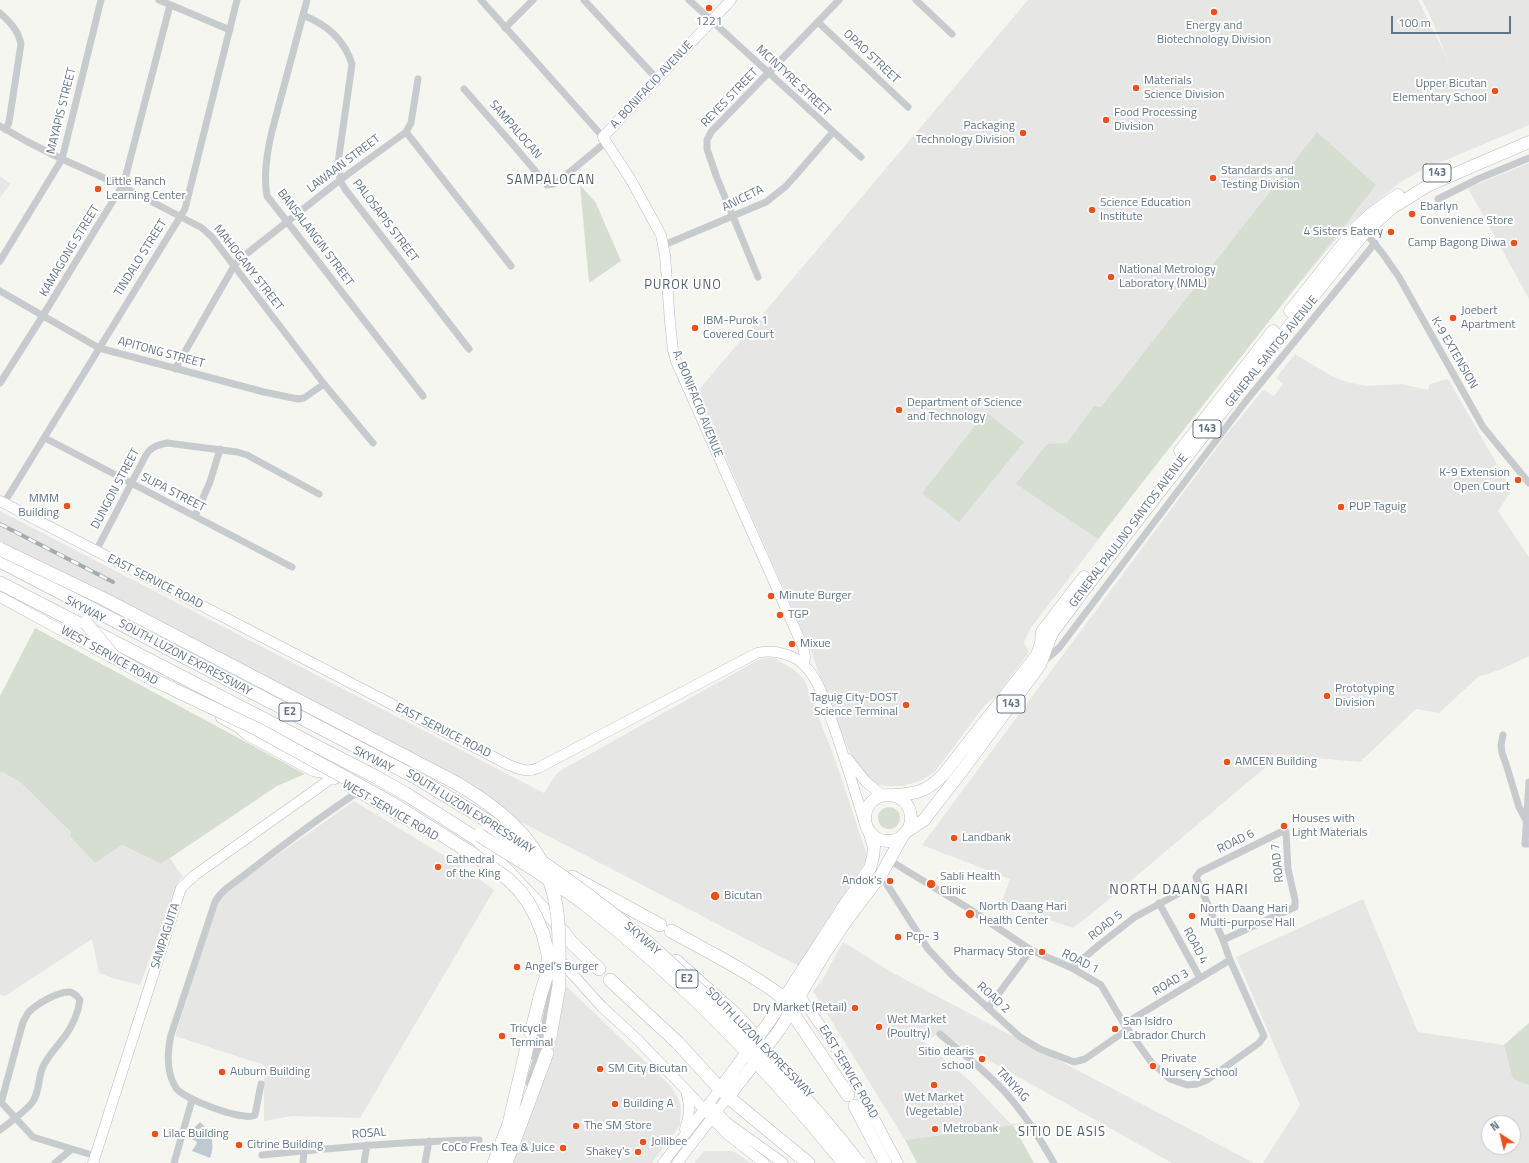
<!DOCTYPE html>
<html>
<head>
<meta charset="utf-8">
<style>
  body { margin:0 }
  #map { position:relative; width:1529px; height:1163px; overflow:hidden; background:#f6f6f1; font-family:"Titillium Web",sans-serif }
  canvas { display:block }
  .north { position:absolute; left:1481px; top:1115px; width:40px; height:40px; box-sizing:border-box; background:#fff; border:1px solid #c0c8ce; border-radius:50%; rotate:325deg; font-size:11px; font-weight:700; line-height:16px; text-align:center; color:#627585 }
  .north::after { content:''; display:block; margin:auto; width:14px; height:18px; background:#f34e15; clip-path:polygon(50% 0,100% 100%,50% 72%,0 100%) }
  .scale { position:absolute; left:1391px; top:16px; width:120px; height:18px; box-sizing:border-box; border:2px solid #627585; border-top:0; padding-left:5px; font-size:12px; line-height:14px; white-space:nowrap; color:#627585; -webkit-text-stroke:3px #fff; paint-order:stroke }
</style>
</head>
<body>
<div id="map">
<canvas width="1529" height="1163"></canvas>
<div class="north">N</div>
<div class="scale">100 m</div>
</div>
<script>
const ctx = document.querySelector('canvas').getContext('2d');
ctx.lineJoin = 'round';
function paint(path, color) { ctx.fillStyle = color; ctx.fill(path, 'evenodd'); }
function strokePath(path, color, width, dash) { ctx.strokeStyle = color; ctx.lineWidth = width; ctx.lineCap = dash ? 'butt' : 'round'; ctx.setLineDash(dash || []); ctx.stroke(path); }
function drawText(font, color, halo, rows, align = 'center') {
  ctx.font = font + ' "Titillium Web",sans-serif'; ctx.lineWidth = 4; ctx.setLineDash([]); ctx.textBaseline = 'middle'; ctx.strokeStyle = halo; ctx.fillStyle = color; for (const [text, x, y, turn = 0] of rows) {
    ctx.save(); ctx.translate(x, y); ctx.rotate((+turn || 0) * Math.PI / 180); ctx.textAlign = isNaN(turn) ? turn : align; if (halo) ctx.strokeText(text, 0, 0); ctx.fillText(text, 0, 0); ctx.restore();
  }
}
paint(new Path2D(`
  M1028,0H1418L1442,48L1450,66L1429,13L1422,0H1529V125L1420,171L1402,181L1349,224L1242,352L1030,629L1024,642L1029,652L998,694L984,706L935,772L922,780L904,786H886L874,784L853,760L827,699L812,653L697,392Z
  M1529,163V299L1468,188Z
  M0,176L10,184L0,198Z
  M1295,354L1333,377L1347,382L1366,386L1401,384L1428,390L1430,384L1448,379L1512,490L1498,511L1529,557V656L1502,669L1478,677L1439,713L1416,709L1360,762L1280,755L1095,911L1073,928L1001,904L1010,879L922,845L1226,435L1263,390L1274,396L1279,389L1283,384L1276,378Z
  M0,511L544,793L558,772L758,660L765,658H774L793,669L804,679L836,762L868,858L817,935L800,967L0,551Z
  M2,772L21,783L71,832L70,836L122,845L161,864L170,858L183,877L179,881L140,985L116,979L99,973L92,939L5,996L0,995V773Z
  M354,801L458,864L494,890L360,1118L292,1116L264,1121V1065L175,1036L220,896Z
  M1363,899L1418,1032L1504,1045L1529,1023V1163H1263L1300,1105L1236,957ZM1489,1123H1513V1147H1489Z
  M843,942L893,973L1254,1163H1172L940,1033L924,1042L970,1081L1011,1124L1052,1120L905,1140L813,991L822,980Z
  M566,986L671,1086L678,1099L681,1106L680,1125L652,1163H510L552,1053Z
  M704,1151H733L751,1163H694Z`), '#e6e7e5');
paint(new Path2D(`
  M1317,132L1376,185L1098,539L1016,484L1047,444L1067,443L1094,406L1101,407Z
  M580,185L596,203L621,261L589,283Z
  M986,412L1024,442L959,522L922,493Z
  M35,628L305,774L277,786L161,864L122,845L95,863L70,836L71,832L21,783L2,772L0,773V696Z
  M878 818a11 11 0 1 1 22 0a11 11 0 1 1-22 0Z
  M1529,1023V1085L1513,1079L1504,1045Z
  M1013,1125L1034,1163H917L905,1140Z`), '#d6ded2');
paint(new Path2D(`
  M200,1122C211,1132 216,1144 210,1158L192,1151L197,1143L196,1141L191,1139L195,1127Z`), '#becacf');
const secondary = new Path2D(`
  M731,0L603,137L631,180L661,235L665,255L670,322L673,350L676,361L803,647L805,657L804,665
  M0,501L509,765C520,769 527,773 538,768L757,653C773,649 794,654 805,666C822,684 827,709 835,730C845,760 855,791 864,821
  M0,597L112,658
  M221,718L239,728L247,735L313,771L324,773L335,779
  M848,759L866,782L882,795
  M349,787L415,825
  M558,958L602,1007L637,1039L685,1089L727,1134L764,1163
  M796,990L840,1054L898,1163
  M712,1107L726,1122L783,1163
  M685,1129C690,1115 690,1105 686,1091
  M93,1163L181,888L195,875L332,778
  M663,1163L720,1089
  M677,1163L728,1097`);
const primary = new Path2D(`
  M1290,311L1355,229L1371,214L1398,195
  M1180,451L1273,331
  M865 818a23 23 0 1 1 46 0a23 23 0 1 1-46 0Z
  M894,795C917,794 927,791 943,775L1037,655L1041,643L1042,632L1084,577
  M906,832L924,820L968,763L1040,665L1052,633L1109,557L1254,370L1365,232L1392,208L1429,185L1529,142
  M769,1022L840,912L870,868L873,857L874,847L870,834
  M780,1029L825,953L846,921L881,875L903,835
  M734,1070L720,1089L728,1097L743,1078`);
const highway = new Path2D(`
  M0,561L415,777L501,829
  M0,583L376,777L406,794L488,846
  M480,842L552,918L572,943L599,969
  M572,877L660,925
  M671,931C709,952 749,972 784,998
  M676,961L735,1014L760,1041
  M610,980L677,1042L720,1089
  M791,1011L848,1095
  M531,1033L540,997
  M550,1037L559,986
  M728,1097L808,1163
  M855,1106L885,1163
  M494,1163L509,1124L527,1047
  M506,1163L547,1053`);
strokePath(secondary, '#b7bcc1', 11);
strokePath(primary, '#b8bcc0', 13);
strokePath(highway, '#b9bcbf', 14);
strokePath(new Path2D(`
  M159,0L230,30
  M307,0L272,131C267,152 263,175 267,196L423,396
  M481,0L603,137
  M584,0L657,79
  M689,0L861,157
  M916,0L952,34
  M0,13C10,22 18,30 21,44L9,122L6,130
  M303,15C327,25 344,39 352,64L338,163L340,180L345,189L469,349
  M818,22L908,107
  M505,28L533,0
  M464,89L515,147L547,185L553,184L559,181L606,142
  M0,126L26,141L62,159L122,186L202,228L212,237L324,384L373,443
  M406,132L511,266
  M1438,199L1478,179L1529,158
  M1365,232L1383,254L1399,277L1483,427L1529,483
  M664,245L766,202L785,187L795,176L833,132
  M0,261L62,159L101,0
  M758,277L717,178L707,149V140L711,132L839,0
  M0,291L99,348L264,392L298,399L304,398L324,384
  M175,369L234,266L240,259L340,180L406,132L411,123L418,79
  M0,383L42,317L122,186L126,175L170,5
  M45,438L292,567
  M4,503L185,209L237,0
  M195,516L210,482L220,449
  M96,551L146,455C151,447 157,445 167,443L237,452L247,455L319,494
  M1043,662L1059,648L1246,401L1375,243
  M1503,735L1501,745L1502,753L1506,764L1519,807L1527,822
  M1529,782L1525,844H1529
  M889,860L968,908L1031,950L1072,968L1101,985L1124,1024L1151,1062L1170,1079L1187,1085L1197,1084L1207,1080L1259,1043L1264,1036L1230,960L1223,940L1196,877L1200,872L1281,832H1286L1288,869L1295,900V907L1223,940
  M881,875L928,949L953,976L1020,1037L1040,1049L1074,1062L1085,1059L1128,1029
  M1159,903L1200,978
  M1072,968L1099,945L1135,917L1198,883
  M988,1008L1031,950
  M1124,1024L1230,960
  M940,1034C964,1055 991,1075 1011,1099C1028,1119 1041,1141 1054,1163
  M531,1056L539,1028
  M529,1083C541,1047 549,1010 554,972
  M261,1084L255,1115C245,1122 183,1099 176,1088C166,1072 167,1053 171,1035L215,902C221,890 236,882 247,873C283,845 320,817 358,792
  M0,1101L33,1137L72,1149
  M0,1130C10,1122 22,1114 31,1104C39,1095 38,1080 42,1069C47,1056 57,1047 65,1036C73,1025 78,1013 80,1000C77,996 74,993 70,992C58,991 35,1005 28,1013C26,1016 25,1019 23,1022L1,1103
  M262,1155C334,1148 406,1141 479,1140
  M55,1163L72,1149L96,1156
  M174,1163L192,1100
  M303,1163L304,1151
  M364,1163L367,1145
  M425,1163L429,1141`), '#c8cbce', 7);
strokePath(secondary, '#fff', 10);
strokePath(primary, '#fff', 12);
strokePath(highway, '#fff', 13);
const rail = new Path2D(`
  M0,524L113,582`);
strokePath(rail, '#a5abb1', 4);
strokePath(rail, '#fff', 2.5, [8]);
const primaryBridge = new Path2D(`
  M734,1070L769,1022
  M743,1078L780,1029`);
const highwayBridge = new Path2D(`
  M0,549L106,600L458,784C501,810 537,838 552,888C561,917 559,955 559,986
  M86,623L114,657L154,680L257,729L393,804L471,853L508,879L519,890L528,902L536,917L543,934L548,954V971L540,997
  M489,825C541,861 592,896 640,936C655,949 669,962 683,975C747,1033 806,1095 859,1163
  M479,835C515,858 552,879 586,905C683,980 767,1068 844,1163`);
strokePath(primaryBridge, '#b8bcc0', 13, []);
strokePath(highwayBridge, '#b9bcbf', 14, []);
strokePath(primaryBridge, '#fff', 12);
strokePath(highwayBridge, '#fff', 13);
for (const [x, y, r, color] of [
  [709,8,4,"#f34e15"],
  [1214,12,4,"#f34e15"],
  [1136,88,4,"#f34e15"],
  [1495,91,4,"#f34e15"],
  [1106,120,4,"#f34e15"],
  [1023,133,4,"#f34e15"],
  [1213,178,4,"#f34e15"],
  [98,189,4,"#f34e15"],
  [1092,210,4,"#f34e15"],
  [1412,214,4,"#f34e15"],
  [1391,232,4,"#f34e15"],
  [1514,243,4,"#f34e15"],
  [1111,277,4,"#f34e15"],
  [1453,318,4,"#f34e15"],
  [695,328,4,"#f34e15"],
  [899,410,4,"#f34e15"],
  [1518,480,4,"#f34e15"],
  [67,506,4,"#f34e15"],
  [1341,507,4,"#f34e15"],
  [771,596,4,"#f34e15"],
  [780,615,4,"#f34e15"],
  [792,644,4,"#f34e15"],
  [1327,696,4,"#f34e15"],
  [906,705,4,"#f34e15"],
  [1227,762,4,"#f34e15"],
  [1284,826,4,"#f34e15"],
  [954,838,4,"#f34e15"],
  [438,867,4,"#f34e15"],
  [890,881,4,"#f34e15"],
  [931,884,5,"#f34e15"],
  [715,896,5,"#f34e15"],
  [970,914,5,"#f34e15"],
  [1192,916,4,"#f34e15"],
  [898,937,4,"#f34e15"],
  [1042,952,4,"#f34e15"],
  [517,967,4,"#f34e15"],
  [855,1008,4,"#f34e15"],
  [879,1027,4,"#f34e15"],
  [1115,1029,4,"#f34e15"],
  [502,1036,4,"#f34e15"],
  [982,1059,4,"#f34e15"],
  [1153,1066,4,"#f34e15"],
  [600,1069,4,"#f34e15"],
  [222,1072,4,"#f34e15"],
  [934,1085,4,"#f34e15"],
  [615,1104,4,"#f34e15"],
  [576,1126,4,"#f34e15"],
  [935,1129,4,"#f34e15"],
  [155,1134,4,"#f34e15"],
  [643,1142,4,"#f34e15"],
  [239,1145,4,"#f34e15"],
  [563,1148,4,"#f34e15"],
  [638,1152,4,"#f34e15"]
]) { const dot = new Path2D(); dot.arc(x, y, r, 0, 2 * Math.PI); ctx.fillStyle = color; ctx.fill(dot); strokePath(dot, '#fff', 1.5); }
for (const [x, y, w] of [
  [1437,173,28],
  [1207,429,28],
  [1011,704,28],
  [290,712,22],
  [687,979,22]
]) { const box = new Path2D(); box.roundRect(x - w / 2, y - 9, w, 18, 3); ctx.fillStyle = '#fff'; ctx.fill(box); strokePath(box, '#627585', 1); }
drawText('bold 11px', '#627585', null, [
  ["143",1437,173],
  ["143",1207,429],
  ["143",1011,704],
  ["E2",290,712],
  ["E2",687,979]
]);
drawText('12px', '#627585', '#fff', [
  ["1221",709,22,"center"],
  ["Energy and",1214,26,"center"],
  ["Biotechnology Division",1214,40,"center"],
  ["Materials",1144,81],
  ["Science Division",1144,95],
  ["Upper Bicutan",1487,84,"right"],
  ["Elementary School",1487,98,"right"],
  ["Food Processing",1114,113],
  ["Division",1114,127],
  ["Packaging",1015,126,"right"],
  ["Technology Division",1015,140,"right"],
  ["Standards and",1221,171],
  ["Testing Division",1221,185],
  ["Little Ranch",106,182],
  ["Learning Center",106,196],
  ["Science Education",1100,203],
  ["Institute",1100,217],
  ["Ebarlyn",1420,207],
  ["Convenience Store",1420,221],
  ["4 Sisters Eatery",1383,232,"right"],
  ["Camp Bagong Diwa",1506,243,"right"],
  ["National Metrology",1119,270],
  ["Laboratory (NML)",1119,284],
  ["Joebert",1461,311],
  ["Apartment",1461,325],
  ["IBM-Purok 1",703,321],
  ["Covered Court",703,335],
  ["Department of Science",907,403],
  ["and Technology",907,417],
  ["K-9 Extension",1510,473,"right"],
  ["Open Court",1510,487,"right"],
  ["MMM",59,499,"right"],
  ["Building",59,513,"right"],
  ["PUP Taguig",1349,507],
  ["Minute Burger",779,596],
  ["TGP",788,615],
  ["Mixue",800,644],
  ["Prototyping",1335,689],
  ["Division",1335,703],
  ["Taguig City-DOST",898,698,"right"],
  ["Science Terminal",898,712,"right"],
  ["AMCEN Building",1235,762],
  ["Houses with",1292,819],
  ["Light Materials",1292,833],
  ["Landbank",962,838],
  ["Cathedral",446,860],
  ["of the King",446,874],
  ["Sabli Health",940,877],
  ["Clinic",940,891],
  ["Andok's",882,881,"right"],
  ["Bicutan",724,896],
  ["North Daang Hari",979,907],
  ["Health Center",979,921],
  ["North Daang Hari",1200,909],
  ["Multi-purpose Hall",1200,923],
  ["Pcp- 3",906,937],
  ["Pharmacy Store",1034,952,"right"],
  ["Angel's Burger",525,967],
  ["Dry Market (Retail)",847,1008,"right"],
  ["Wet Market",887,1020],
  ["(Poultry)",887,1034],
  ["San Isidro",1123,1022],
  ["Labrador Church",1123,1036],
  ["Tricycle",510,1029],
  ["Terminal",510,1043],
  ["Sitio dearis",974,1052,"right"],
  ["school",974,1066,"right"],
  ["Private",1161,1059],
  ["Nursery School",1161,1073],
  ["SM City Bicutan",608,1069],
  ["Auburn Building",230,1072],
  ["Wet Market",934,1098,"center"],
  ["(Vegetable)",934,1112,"center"],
  ["Building A",623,1104],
  ["The SM Store",584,1126],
  ["Metrobank",943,1129],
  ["Lilac Building",163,1134],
  ["Jollibee",651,1142],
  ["Citrine Building",247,1145],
  ["CoCo Fresh Tea & Juice",555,1148,"right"],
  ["Shakey's",630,1152,"right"]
], 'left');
drawText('12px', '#627585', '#fff', [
  ["OPAO STREET",871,57,43],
  ["MCINTYRE STREET",793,81,43],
  ["A. BONIFACIO AVENUE",652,85,-47],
  ["REYES STREET",730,98,-46],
  ["MAYAPIS STREET",62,111,-76],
  ["SAMPALOCAN",515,130,49],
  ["LAWAAN STREET",344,164,-37],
  ["ANICETA",743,199,-26],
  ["PALOSAPIS STREET",385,221,53],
  ["BANSALANGIN STREET",315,238,53],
  ["KAMAGONG STREET",70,251,-59],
  ["TINDALO STREET",141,258,-58],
  ["MAHOGANY STREET",248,268,52],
  ["GENERAL SANTOS AVENUE",1272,352,-51],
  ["APITONG STREET",161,353,15],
  ["K-9 EXTENSION",1454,353,60],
  ["A. BONIFACIO AVENUE",697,404,68],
  ["DUNGON STREET",116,489,-62],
  ["SUPA STREET",173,493,27],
  ["GENERAL PAULINO SANTOS AVENUE",1129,531,-53],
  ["EAST SERVICE ROAD",155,582,27],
  ["SKYWAY",85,610,28],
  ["WEST SERVICE ROAD",109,656,29],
  ["SOUTH LUZON EXPRESSWAY",185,658,28],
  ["EAST SERVICE ROAD",443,731,27],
  ["SKYWAY",373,760,27],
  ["WEST SERVICE ROAD",390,811,30],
  ["SOUTH LUZON EXPRESSWAY",470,812,32],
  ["ROAD 6",1236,842,-26],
  ["ROAD 7",1278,863,-96],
  ["ROAD 5",1106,926,-38],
  ["SAMPAGUITA",166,936,-72],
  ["SKYWAY",642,939,41],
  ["ROAD 4",1195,946,62],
  ["ROAD 1",1080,962,27],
  ["ROAD 3",1171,983,-31],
  ["ROAD 2",993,998,42],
  ["SOUTH LUZON EXPRESSWAY",759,1043,46],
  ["EAST SERVICE ROAD",848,1072,60],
  ["TANYAG",1012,1085,47],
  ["ROSAL",369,1134,-4]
]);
ctx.letterSpacing = '1px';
drawText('13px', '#505e6a', '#fff', [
  ["SAMPALOCAN",551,181],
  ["PUROK UNO",683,286],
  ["SITIO DE ASIS",1062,1133]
]);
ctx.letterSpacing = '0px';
ctx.letterSpacing = '1px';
drawText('14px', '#505e6a', '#fff', [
  ["NORTH DAANG HARI",1179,891]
]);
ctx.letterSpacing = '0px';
</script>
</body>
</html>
